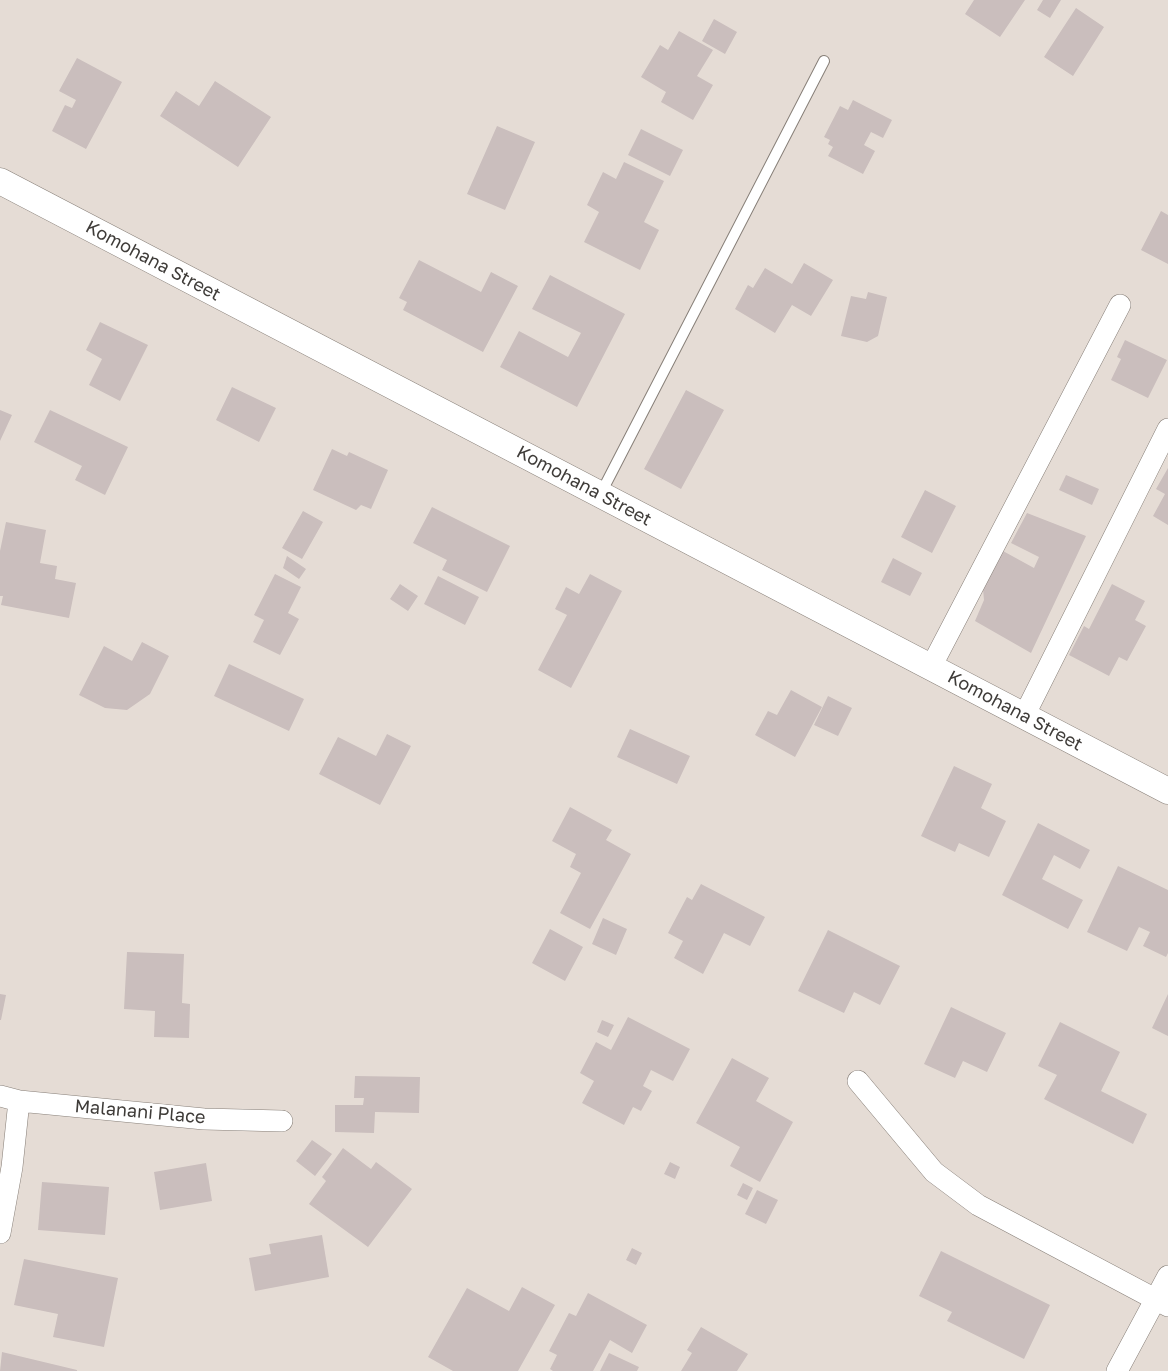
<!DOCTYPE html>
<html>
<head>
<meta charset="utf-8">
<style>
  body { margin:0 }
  canvas { display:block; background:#e5dcd5 }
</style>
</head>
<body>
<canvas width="1168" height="1371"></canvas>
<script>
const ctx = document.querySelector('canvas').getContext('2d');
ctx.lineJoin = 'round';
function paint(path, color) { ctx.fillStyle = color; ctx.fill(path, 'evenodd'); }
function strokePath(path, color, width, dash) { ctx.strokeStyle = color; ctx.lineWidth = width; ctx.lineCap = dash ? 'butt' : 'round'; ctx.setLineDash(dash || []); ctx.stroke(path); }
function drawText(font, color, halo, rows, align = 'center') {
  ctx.font = font + ' "Golos Text",sans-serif'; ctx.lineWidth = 5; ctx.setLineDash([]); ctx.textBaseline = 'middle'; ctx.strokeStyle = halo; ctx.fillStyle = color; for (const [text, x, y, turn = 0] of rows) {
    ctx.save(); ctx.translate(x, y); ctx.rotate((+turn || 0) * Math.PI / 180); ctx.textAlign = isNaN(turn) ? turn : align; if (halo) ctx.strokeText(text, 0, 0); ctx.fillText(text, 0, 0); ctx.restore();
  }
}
paint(new Path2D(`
  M974,0H1025L1000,37L965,14Z
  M1043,0H1061L1050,18L1037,10Z
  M1076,8L1104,27L1073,76L1044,57Z
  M714,19L737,32L725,54L702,41Z
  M679,31L713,50L697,76L713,85L693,120L661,102L666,92L641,77L660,45L668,50Z
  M77,58L122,82L86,149L52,131L65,105L72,108L76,100L59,91Z
  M215,81L271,117L238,167L160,116L176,91L199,106Z
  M853,100L892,120L883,138L871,132L864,145L875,151L863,174L828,156L833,147L828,144L830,140L824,137L840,106L848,110Z
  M497,126L535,142L505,210L467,194Z
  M641,129L683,150L670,176L628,155Z
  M624,162L664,181L644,222L659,230L640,270L584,242L599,212L587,205L603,172L616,179Z
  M1161,211L1168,215V264L1141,250Z
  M419,260L481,292L491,272L518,286L483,352L403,310L407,302L399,298Z
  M804,263L833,280L811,316L792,305L775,333L735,309L748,285L753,288L765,268L792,284Z
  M550,275L625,314L577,407L500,367L519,331L568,357L581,333L532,309Z
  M868,292L887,297L878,336L867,342L841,336L851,296L866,299Z
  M100,322L148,345L120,401L89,385L102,359L86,350Z
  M1125,340L1167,360L1148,398L1111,380L1121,359L1117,357Z
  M232,387L276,408L259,442L216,420Z
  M686,390L724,410L681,489L644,469Z
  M0,410L12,415L0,441Z
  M50,410L128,447L105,495L75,480L82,466L34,442Z
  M332,449L347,456L349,452L388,470L371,509L361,505L356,510L313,490Z
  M1168,468V525L1153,516L1165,494L1156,489Z
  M1066,475L1099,489L1092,505L1059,490Z
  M925,490L956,506L932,553L901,537Z
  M432,507L510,546L487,592L442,570L447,560L413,543Z
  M303,511L323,522L302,559L282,548Z
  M1027,513L1086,536L1031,653L975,621L984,600L983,589L1003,551L1034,568L1039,557L1011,543Z
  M6,522L46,530L40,563L57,566L55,579L76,583L69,618L1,605L3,596H0V551Z
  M287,556L306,569L299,579L283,568Z
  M893,558L922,573L910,596L881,582Z
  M275,574L301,587L288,613L299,619L280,655L253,642L264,620L254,615Z
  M590,574L622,591L571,688L538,670L567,615L555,609L566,587L579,594Z
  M438,576L479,597L465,625L424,604Z
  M400,584L418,596L408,611L390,599Z
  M1112,584L1145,601L1135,620L1146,626L1127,661L1119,657L1109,676L1069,655L1084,626L1089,629Z
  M142,642L169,656L150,694L127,710L105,708L79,695L104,646L132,661Z
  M229,664L304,699L289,731L214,696Z
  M791,690L822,707L795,757L755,735L768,711L777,715Z
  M828,696L852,708L838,736L814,725Z
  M630,729L690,756L677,784L617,757Z
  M387,734L411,746L380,805L319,774L338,737L376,756Z
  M954,766L992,784L981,808L1006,821L989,857L959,843L955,852L921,836Z
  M570,807L612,830L606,840L631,854L590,929L560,913L581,873L570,867L576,854L552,841Z
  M1038,823L1090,850L1080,869L1054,855L1042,879L1083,900L1068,929L1002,895Z
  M1118,866L1168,890V953L1166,957L1143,946L1150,932L1139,927L1127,951L1087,932Z
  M701,884L765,917L750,946L724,933L703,974L674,958L683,941L668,933L687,897L692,900Z
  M603,918L627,929L616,955L592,944Z
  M550,929L583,947L565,981L532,963Z
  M828,930L900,966L880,1005L854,992L844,1013L798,991Z
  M127,952L184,954L182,1003L190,1004L189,1038L154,1037L155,1011L124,1009Z
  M0,994L6,995L1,1020H0Z
  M1168,994V1036L1152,1028Z
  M951,1007L1006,1033L987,1072L963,1061L955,1078L924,1064Z
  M628,1017L690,1049L673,1081L651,1070L643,1086L652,1091L641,1111L633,1107L624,1125L582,1103L594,1081L580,1073L596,1042L611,1050Z
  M602,1020L614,1025L608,1037L597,1032Z
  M1060,1022L1120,1052L1101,1091L1147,1114L1133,1144L1044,1099L1057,1075L1038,1066Z
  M732,1058L769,1078L756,1101L793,1122L760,1182L730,1166L740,1147L696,1123Z
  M355,1076L420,1077L419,1113L375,1112L374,1133L335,1132V1105H363L364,1098H354Z
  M312,1140L332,1154L315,1176L296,1161Z
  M343,1148L371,1169L376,1162L412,1189L368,1247L309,1204L326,1181L322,1177Z
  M670,1162L680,1167L675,1179L664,1174Z
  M206,1163L212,1201L160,1210L154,1172Z
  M42,1182L109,1187L105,1235L38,1230Z
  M743,1183L753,1188L747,1200L737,1195Z
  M757,1190L778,1200L766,1224L745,1214Z
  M322,1235L329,1277L255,1291L249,1258L271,1254L269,1244Z
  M632,1248L642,1253L636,1265L626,1260Z
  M941,1251L1050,1305L1024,1359L947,1321L952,1312L919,1296Z
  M24,1259L118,1278L104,1347L53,1337L58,1314L14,1305Z
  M522,1287L555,1305L518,1371H453L428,1357L467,1288L509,1311Z
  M588,1293L647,1325L632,1353L610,1340L593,1371H553L550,1369L557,1355L549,1351L569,1313L576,1316Z
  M701,1327L748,1354L737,1371H681L692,1353L687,1350Z
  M2,1352L77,1370V1371H0Z
  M609,1353L639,1367L637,1371H600Z`), '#cabebd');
const service = new Path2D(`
  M600,495L824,61`);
const minor = new Path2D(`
  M931,667L1120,305
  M1024,716L1168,429
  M858,1081L934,1172L978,1205L1168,1306
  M0,1096L19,1101L204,1119L282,1121
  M0,1233L12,1167L19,1101
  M1117,1371L1168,1276`);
const tertiary = new Path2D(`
  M0,181L1168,791`);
strokePath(service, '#877f78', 12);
strokePath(minor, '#877f78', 22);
strokePath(tertiary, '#877f78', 27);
strokePath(service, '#fff', 10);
strokePath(minor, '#fff', 21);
strokePath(tertiary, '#fff', 26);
drawText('18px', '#3f3c39', '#fff', [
  ["Komohana Street",153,261,28],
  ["Komohana Street",584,486,28],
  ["Komohana Street",1015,711,28],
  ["Malanani Place",140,1112,5]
]);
</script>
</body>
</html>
